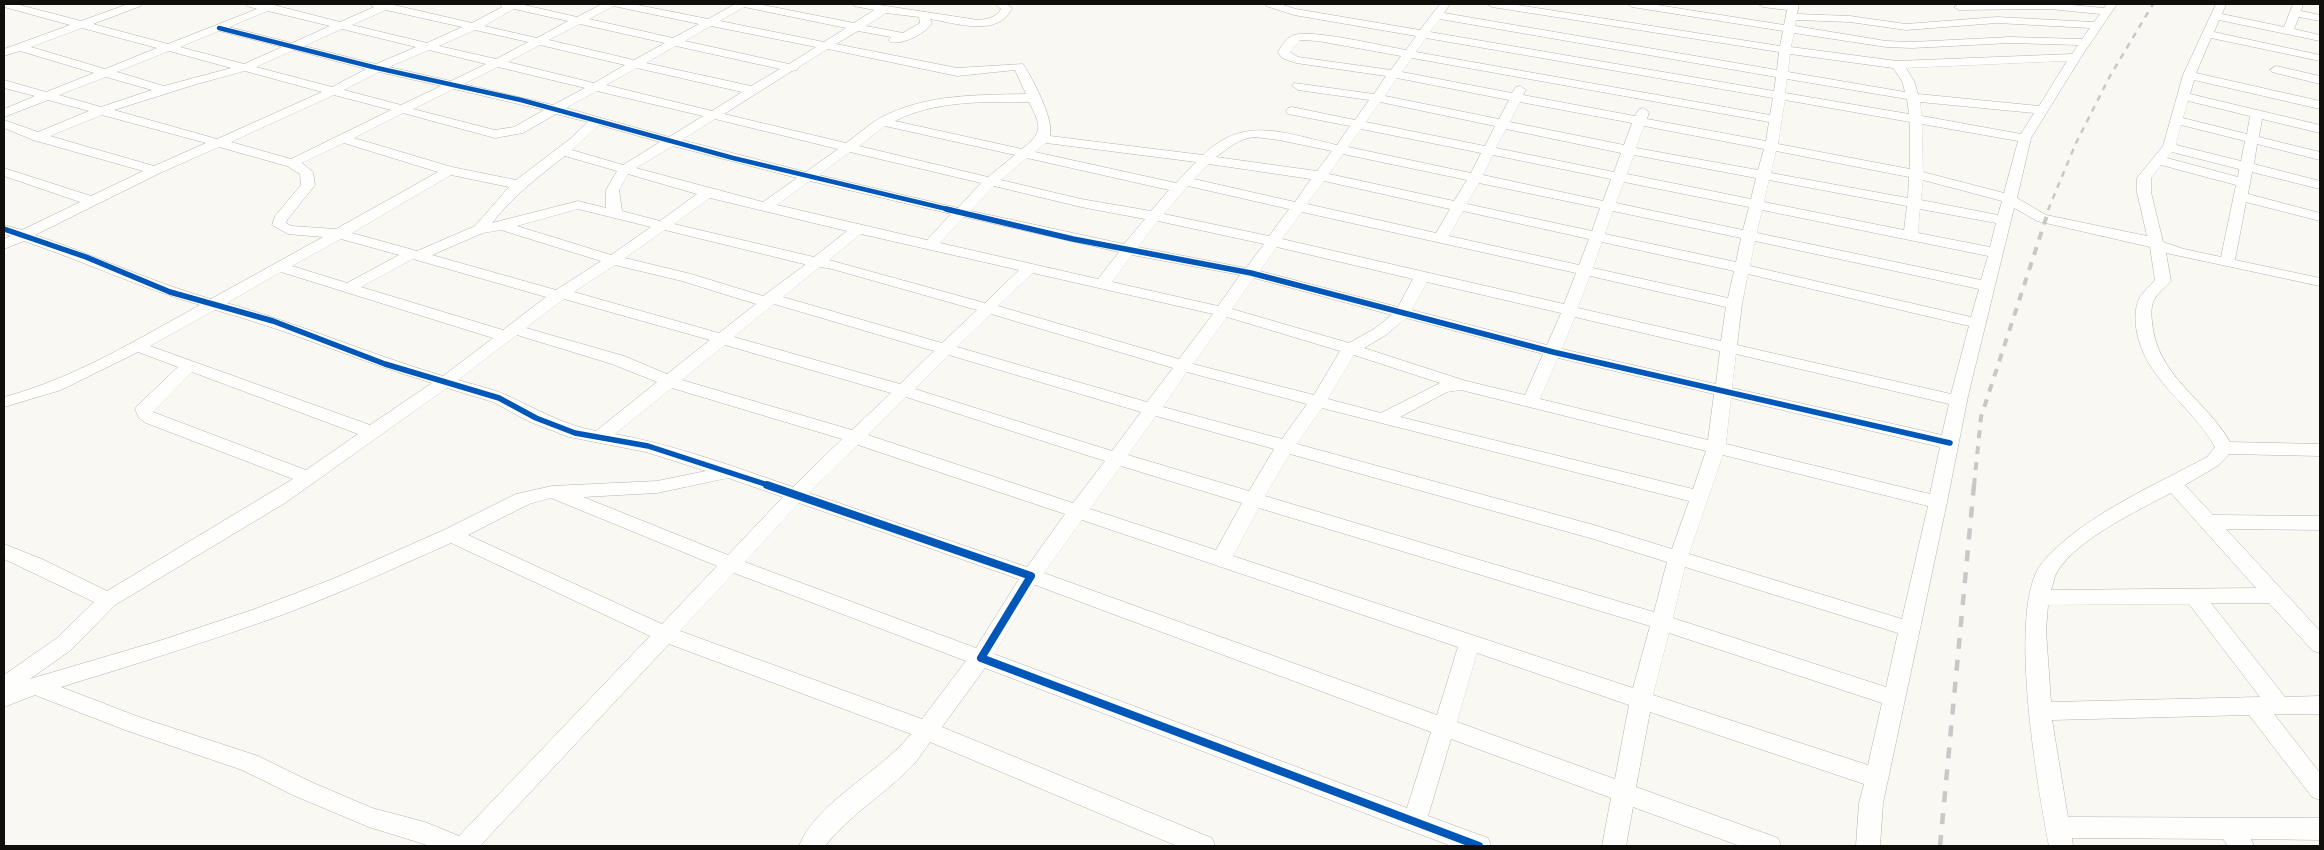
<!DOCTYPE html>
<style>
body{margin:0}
#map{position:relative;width:2324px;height:850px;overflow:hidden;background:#f9f8f3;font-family:"DejaVu Sans",sans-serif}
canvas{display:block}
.frame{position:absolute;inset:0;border:5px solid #100f0c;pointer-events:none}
</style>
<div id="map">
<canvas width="2324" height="850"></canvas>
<div class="frame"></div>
</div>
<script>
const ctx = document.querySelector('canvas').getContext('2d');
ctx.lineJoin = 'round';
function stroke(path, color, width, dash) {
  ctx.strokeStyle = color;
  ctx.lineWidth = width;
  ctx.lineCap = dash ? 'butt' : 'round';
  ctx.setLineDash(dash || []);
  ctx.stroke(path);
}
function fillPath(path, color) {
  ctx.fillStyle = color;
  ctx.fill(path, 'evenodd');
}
const minor = new Path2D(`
 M4 4H16L81 21 128 4H142L141 6 93 24 168 44 257 9 247 6 246 4H270L340 22 374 7 369 4H395L394 5 472 23 502 7 500 4H520L577 17 602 4H633L708 19 735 4H758L854 23 874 10 854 6 853 4H873L978 20C987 19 996 18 1001 9L995 4H1007L1012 8C999 38 955 23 930 19L932 23C925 34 903 45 890 42L888 40 891 37 858 31 836 44 957 68 1023 64C1033 79 1054 119 1050 136L1203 155C1245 114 1286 134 1337 145L1350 126 1288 114 1286 111 1288 108 1292 107 1355 120 1369 100 1298 90 1292 86 1294 83 1374 94 1386 76 1296 63 1282 58 1278 52C1282 45 1286 38 1294 35 1312 29 1383 46 1406 50L1416 36 1294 15 1266 6 1265 4H1280L1296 9 1420 30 1440 4H1450L1444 13 1777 70 1779 52 1492 7 1487 4H1511L1780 46 1783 31 1632 7 1627 4H1651L1784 25 1787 10 1763 7 1758 4H1799L1797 14 1850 16 1906 24 1997 17 2094 22 2100 14 2050 9 1959 10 1954 7 1959 4H2061L2104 8 2107 4H2117L2081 57 2031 138 2017 198 2046 215 2147 236 2137 192V178L2163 146 2183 75 2216 4H2226L2222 14 2284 27 2293 4H2303L2301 11 2320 15V21L2299 17 2294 29 2320 35V41L2219 20 2214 32 2320 55V61L2211 38 2196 73 2320 101V109L2194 80 2190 94 2320 125V133L2262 119 2259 137 2320 152V160L2257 144 2254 164 2320 181V189L2252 172 2248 194 2320 213V221L2246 202 2235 260 2320 278V286L2166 253 2171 281C2166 287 2159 292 2155 298 2151 304 2151 314 2152 321 2156 376 2205 398 2230 442L2320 444V456L2229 454 2219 465 2185 485 2213 515 2320 516V530L2226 529 2320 631V653L2313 651 2269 603H2211L2285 697 2320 696V714H2274L2320 773V800L2312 797 2249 715 2052 720 2068 817 2320 818V840L2251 839 2254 846H2228L2223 839 2072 838 2073 846H2049C2038 789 2006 607 2042 563 2079 518 2155 485 2207 457L2215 447C2191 404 2143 379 2136 327 2135 317 2135 306 2140 297 2144 291 2150 286 2155 280L2150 247 2037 221 2014 208 1968 396 1947 502 1883 803 1880 846H1856L1859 803 1864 784 1650 712 1636 787 1778 838 1781 846H1740L1633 807 1626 846H1602L1611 798 1451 739 1428 816 1488 838 1491 846H1451L985 668 942 727 1212 838 1215 846H1177L930 742C925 749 920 757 914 764 886 794 851 813 825 846H799C816 802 881 772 911 734L669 644 480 846H430L369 827 295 796 242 770 125 730 35 695 4 707V675L57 638 94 602 4 559V544L42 559 107 591 293 479 146 423 139 418 135 409 138 405 178 367 138 352 61 390 4 407V397C75 378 136 340 200 305 140 288 83 261 24 241L4 249V239L11 236 4 234V225L22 230 80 202 4 176V168L91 196 143 171 33 140 4 128V120L38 132 89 111 48 100 4 117V109L35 96 4 88V80L46 92 94 73 20 51 4 56V49L70 25 4 7ZM614 6 618 7 699 24 673 38 589 19ZM744 7 846 28 824 42 720 21ZM514 9 568 21 537 38 484 26ZM386 10 462 27 427 43 352 25ZM268 11 330 26 292 43 229 27ZM886 13 919 17 920 23 903 33 866 26ZM1440 19 1776 77 1774 91 1430 32ZM1796 20 1850 22 1906 30 1997 23 2090 28 2082 39 2010 37 1912 42 1886 41 1795 26ZM580 24 665 43 634 60 549 40ZM711 26 816 47 789 64 685 41ZM82 28 157 48 105 69 31 47ZM342 29 416 47 376 64 304 46ZM475 30 528 42 496 59 439 46ZM219 31 282 47 244 64 180 47ZM1794 33 1886 47 1912 48 2010 43 2078 45 2072 54 1897 61 1791 47ZM1426 38 1773 98 1770 115 1416 52ZM1300 40 1318 41 1401 56 1391 70 1298 57 1290 52ZM540 45 625 65 594 83 508 62ZM676 46 780 69 751 86 646 63ZM828 49 957 76 1015 70 1026 94C977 95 925 94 880 118 868 125 857 135 846 143L724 114 792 71 797 70 799 67ZM294 50 366 69 332 87 256 67ZM429 50 486 64 451 81 389 67ZM169 51 231 68 164 86 117 72ZM1790 54 1893 68 1902 81 1905 92 1788 72ZM1412 58 1769 122 1766 141 1647 119 1649 112 1643 108 1639 109 1635 116 1523 95 1526 90 1520 86 1516 87 1512 93 1402 72ZM2067 61 2039 106 1918 94 1914 81 1906 68ZM498 67 585 88 553 105 464 84ZM637 68 742 92 712 111 606 85ZM245 71 322 92 217 139 114 110 197 84ZM379 72 441 86 401 105 344 90ZM106 77 152 90 101 107 59 95ZM1397 78 1509 100 1499 119 1385 96ZM1787 79 1907 99 1909 114 1785 93ZM454 89 544 110 514 127 495 130 413 109ZM597 91 703 116 669 137 566 108ZM334 95 391 110 291 159 231 142ZM1785 100 1910 122V169L1778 144ZM2188 101 2250 116 2247 134 2183 118ZM1029 102C1041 126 1044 132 1022 149L895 121C936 100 984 102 1029 102ZM1380 102 1495 126 1485 146 1366 122ZM1520 102 1632 123 1624 145 1510 122ZM1920 102 2034 113 2021 134 1922 116ZM403 113 495 138 523 133 556 114 588 122 570 139 516 180 452 167 354 138ZM102 115 206 143 154 166 50 136ZM715 119 838 149 806 172 682 140ZM1922 124 2018 141 2004 193 1923 172ZM599 125 660 142 623 165 572 150ZM2181 125 2245 141 2241 161 2176 145ZM885 126 1015 155 988 177 859 146ZM1644 126 1764 149 1758 170 1636 148ZM1361 129 1481 153 1471 173 1348 147ZM1506 129 1621 153 1614 172 1496 148ZM1255 137 1279 140 1332 151 1317 171 1216 157C1229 148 1239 138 1255 137ZM344 143 438 172 336 229 291 226 286 223 287 220 315 185 313 172 302 163ZM1046 143 1196 162 1176 183 1035 152ZM673 146 797 178 763 202 636 168ZM219 147 287 166 300 174 301 185 275 216 272 225 288 234 323 237 211 299C151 282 95 255 35 235L160 173ZM1776 151 1909 177 1908 198 1771 173ZM850 152 981 183 958 208 819 175ZM2172 152 2239 169 2238 177 2167 158ZM1343 154 1467 180 1454 201 1329 174ZM1493 155 1611 179 1603 201 1483 175ZM1634 155 1756 178 1751 199 1627 174ZM565 156 617 171 606 190V208L578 201 492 223C513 196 538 177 565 156ZM1027 158 1169 190 1151 211 1081 199 1001 180ZM1209 164 1311 179 1295 202 1194 179ZM2161 165 2236 185 2221 257 2184 249 2163 242 2151 192V178ZM628 174 697 194 660 221 622 211 619 190ZM451 175 509 187 475 226 417 251 352 233ZM1769 180 1907 206 1904 230 1764 202ZM1923 180 2002 201 1998 215 1921 200ZM810 181 951 214 927 240 777 205ZM1324 181 1450 209 1436 233 1307 204ZM1624 182 1749 207 1743 230 1616 203ZM1479 183 1600 208 1592 231 1467 204ZM994 186 1081 207 1145 219 1124 244 971 211ZM1188 186 1289 209 1269 236 1164 214ZM710 198 847 231 814 257 674 224ZM578 209 651 227 611 255 517 226ZM1920 209 1996 223 1990 247 1918 233ZM1762 210 1988 256 1981 280 1757 233ZM1463 211 1589 239 1579 265 1449 236ZM1613 211 1741 238 1736 262 1605 234ZM1302 212 1576 273 1564 304 1282 239ZM964 217 1119 252 1098 279 940 243ZM1158 221 1264 244 1246 268 1138 247ZM501 230 601 261 556 290 432 255 483 233ZM665 230 804 264 805 265 763 296 691 274 625 258ZM861 234 1019 270 985 303 829 260ZM341 239 399 255 347 283 292 266ZM1755 241 1979 289 1971 317 1750 266ZM1602 242 1734 271 1728 298 1593 268ZM1277 247 1413 279 1398 307 1260 271ZM1132 255 1240 275 1218 306 1112 282ZM413 259 546 297 503 330 361 287ZM615 265 682 281 756 304 719 333 574 292ZM820 267 832 269 977 310 942 343 783 297ZM281 272 493 338 443 376C369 354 300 324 227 303ZM1033 273 1213 314 1179 359 998 306ZM1748 274 1969 326 1951 394 1737 345 1742 304ZM1590 276 1726 307 1721 341 1578 308ZM1254 278 1392 315 1374 329 1349 343 1232 309ZM1427 282 1561 313 1547 345 1412 310ZM564 299 710 340 667 374 624 356 526 328ZM774 304 934 351 900 384 734 337ZM215 310C289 330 358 361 432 383L370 425 150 346ZM991 314 1173 368 1147 402 957 347ZM1227 317 1340 351 1314 395 1193 364ZM1575 317 1720 351 1716 384 1562 349ZM1406 318 1543 354 1525 395 1466 381 1364 348 1386 335ZM517 335 612 364 657 382 596 431C563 425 537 409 506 395 491 388 474 385 458 380ZM725 345 891 393 852 430 682 380ZM1736 354 1949 404 1942 435 1732 388ZM949 355 1141 412 1112 451 915 389ZM1354 355 1440 383 1381 413 1328 399ZM1558 358 1714 394 1708 440 1540 399ZM192 372 358 434 306 470 153 412ZM1187 372 1307 404 1282 439 1163 407ZM447 388 493 402 530 422 569 437 646 452 706 471 657 481 552 486 516 494 444 530 335 578 255 609 162 640 30 679 71 650 115 605 285 503ZM672 388 842 439 793 487C734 467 676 445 615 434ZM1461 390 1706 451 1693 489 1400 417 1447 392ZM906 397 1105 461 1073 503 868 435ZM1731 398 1940 447 1930 494 1726 444ZM1322 408 1689 501 1672 549 1594 525 1297 444ZM1156 416 1274 449 1249 491 1128 455ZM858 445 1065 514 1027 567 809 493ZM1290 454 1590 538 1667 562 1654 612 1265 496ZM1723 455 1928 506 1902 619 1689 554ZM1121 466 1242 503 1216 550 1090 509ZM728 478 783 497 728 555 583 497 657 493ZM2171 493 2256 588 2051 590C2053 585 2054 577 2057 572 2077 539 2137 511 2171 493ZM551 498 717 566 662 624 468 535 529 504ZM799 503 1019 579 976 648 745 562ZM1259 508 1650 626 1633 688 1233 556ZM1082 520 1458 647 1437 715 1044 573ZM451 543 650 636 459 836 425 822 372 808 311 782 258 756 139 717 61 687C130 666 200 644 268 620 330 598 390 570 451 543ZM1685 567 1898 633 1886 687 1673 618ZM734 573 966 661 922 719 680 631ZM1035 585 1431 732 1407 808 994 654ZM2189 604 2260 697 2051 702 2046 631 2048 605ZM1669 633 1882 703 1868 765 1653 695ZM1477 653 1629 705 1615 779 1457 722Z
 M2276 66 2320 76V84L2272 72 2270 70Z`);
stroke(minor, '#b4b3af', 1);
fillPath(minor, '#fefefd');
stroke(new Path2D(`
 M2048 210 2076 143 2110 76 2153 4`), '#c9c8c7', 2.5, [6, 6]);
stroke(new Path2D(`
 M1974 486 1981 417 2049 209`), '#c9c8c7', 4, [8, 8]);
stroke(new Path2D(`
 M1940 846 1974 485`), '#c9c8c7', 4.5, [11, 11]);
stroke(new Path2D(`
 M219 28 377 68 521 100 733 158 951 210`), '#0057b8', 4.5);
stroke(new Path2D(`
 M946 209 1073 239 1251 273 1553 352 1950 443
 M4 229 86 257 170 292 273 321 385 364 499 398 536 418 575 433 648 446 771 486`), '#0057b8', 5.5);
stroke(new Path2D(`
 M767 485 1031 576 981 658 1479 846`), '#0057b8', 8);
</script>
